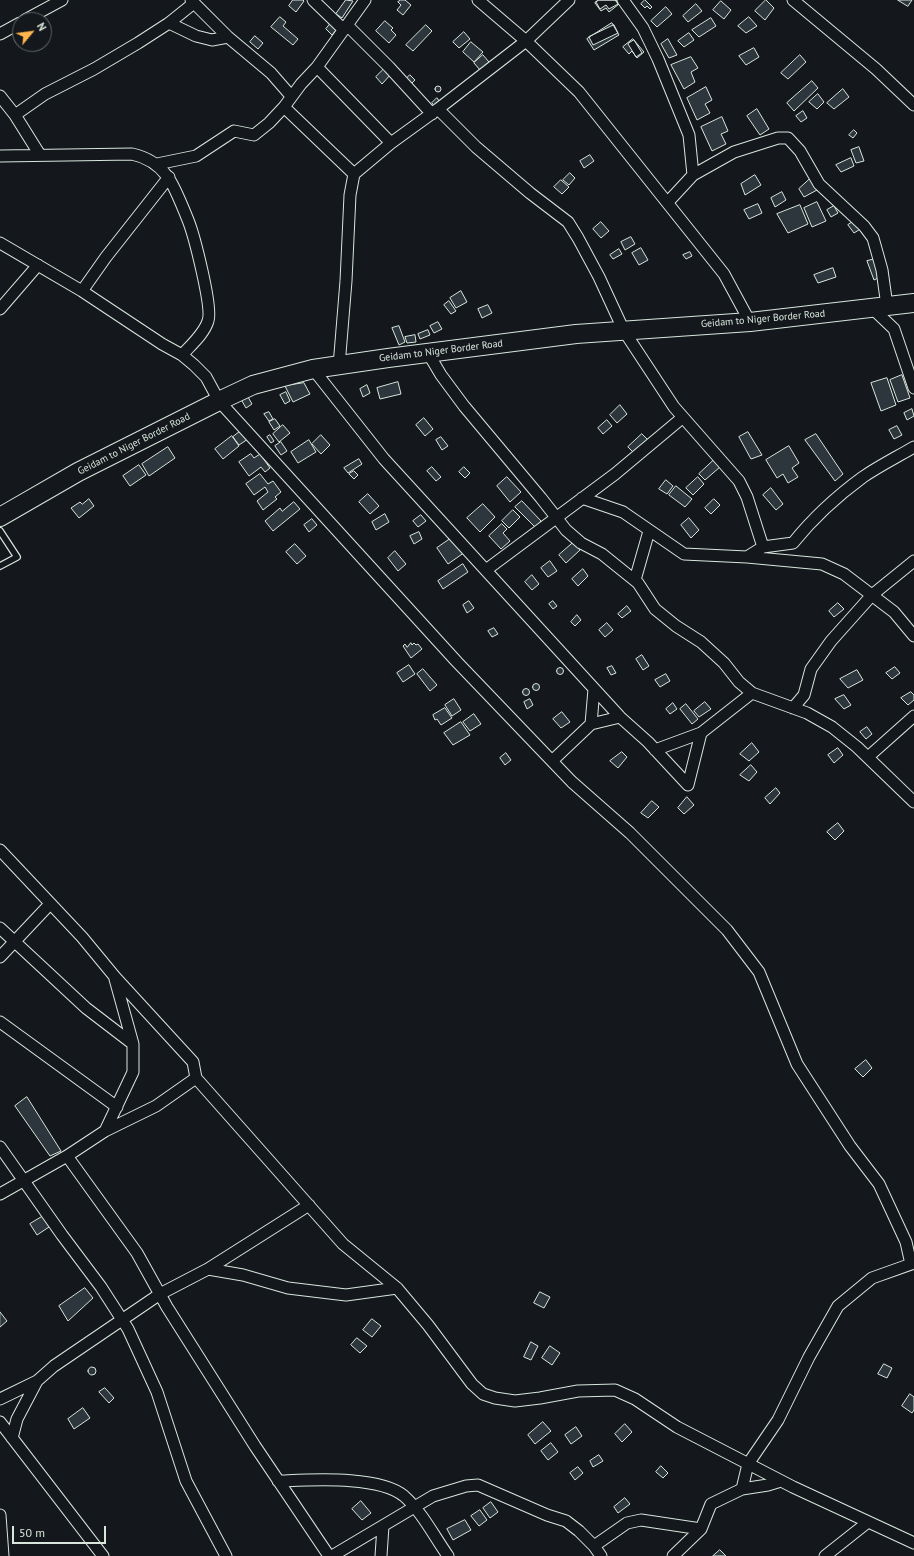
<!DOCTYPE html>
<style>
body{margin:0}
#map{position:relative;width:914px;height:1556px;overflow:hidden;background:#14181c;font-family:"PT Sans",sans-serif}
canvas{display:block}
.north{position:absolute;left:12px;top:12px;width:40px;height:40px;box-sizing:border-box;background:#14181c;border:1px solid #626a69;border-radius:50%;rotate:61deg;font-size:11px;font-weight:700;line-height:16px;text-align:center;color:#d8e6dc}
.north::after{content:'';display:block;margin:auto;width:14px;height:18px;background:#ffb74d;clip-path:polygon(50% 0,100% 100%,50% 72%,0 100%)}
.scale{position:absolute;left:12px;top:1526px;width:94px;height:18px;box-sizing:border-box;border:2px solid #d8e6dc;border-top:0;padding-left:5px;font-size:12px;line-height:14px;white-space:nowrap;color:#d8e6dc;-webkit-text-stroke:3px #14181c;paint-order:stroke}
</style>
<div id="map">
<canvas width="914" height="1556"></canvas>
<div class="north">N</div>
<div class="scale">50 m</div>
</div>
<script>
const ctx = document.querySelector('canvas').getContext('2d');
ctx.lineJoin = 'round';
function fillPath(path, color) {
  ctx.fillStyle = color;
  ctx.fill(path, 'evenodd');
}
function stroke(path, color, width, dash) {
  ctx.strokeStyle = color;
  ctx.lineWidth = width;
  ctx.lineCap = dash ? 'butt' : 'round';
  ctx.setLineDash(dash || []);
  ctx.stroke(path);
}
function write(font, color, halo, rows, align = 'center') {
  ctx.font = font + ' "PT Sans",sans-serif';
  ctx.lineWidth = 3;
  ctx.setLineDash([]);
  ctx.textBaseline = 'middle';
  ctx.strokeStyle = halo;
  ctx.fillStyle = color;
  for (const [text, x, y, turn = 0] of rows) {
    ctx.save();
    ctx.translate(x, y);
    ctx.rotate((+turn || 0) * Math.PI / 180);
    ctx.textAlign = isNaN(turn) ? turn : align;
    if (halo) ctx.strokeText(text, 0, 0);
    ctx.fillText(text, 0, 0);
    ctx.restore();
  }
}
const building = new Path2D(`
 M293 0H303L304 1 296 12 289 6Z
 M346 0 353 1 342 18 336 14Z
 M401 0H405L411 5 403 15 397 10 401 5 398 2Z
 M599 0H616L619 4 609 12 606 8 601 11 595 3Z
 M599 0H615L618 4 609 9 606 5 600 9 596 2Z
 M645 0 652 7 650 9 647 6 645 8 641 4Z
 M766 0 774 8 765 20 755 11Z
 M898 0H912L908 6Z
 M721 1 731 10 724 19 713 10Z
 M696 4 702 11 688 22 683 16Z
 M666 7 672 14 657 27 651 21Z
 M280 17 286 22 283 26 298 39 293 45 271 27Z
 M749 17 757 26 746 33 738 26Z
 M711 18 716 26 699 37 692 30Z
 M385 21 393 28 391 30 396 35 389 43 376 31Z
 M331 23 337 29 332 35 326 29Z
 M612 23 619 35 594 50 587 39Z
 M426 25 432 31 413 51 406 45Z
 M614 25 618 33 593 45 589 37Z
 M464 32 470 39 459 48 453 42Z
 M689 33 694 40 684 47 678 41Z
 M255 36 263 43 258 49 250 42Z
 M633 39 644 52 637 58 632 51 629 54 623 47Z
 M668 39 677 55 669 58 661 44Z
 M634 40 642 53 636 57 628 44Z
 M471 42 483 52 474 62 463 52Z
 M754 48 759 57 746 65 739 56Z
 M483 55 489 62 480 70 474 63Z
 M800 55 806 62 788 79 781 73Z
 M691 57 698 68 691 72 695 82 684 89 671 65Z
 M385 68 391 74 382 84 376 77Z
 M410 75 415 80 411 84 406 79Z
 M812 81 818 88 794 111 787 103Z
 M435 89a3 3 0 1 1 6 0a3 3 0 1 1-6 0Z
 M706 87 712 100 705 104 710 113 697 120 687 98Z
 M843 89 849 97 834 109 827 103Z
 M818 94 824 102 817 109 809 102Z
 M437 98 440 102 435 107 432 103Z
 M757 109 769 129 760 135 747 116Z
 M803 111 807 118 801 122 796 116Z
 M722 117 728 131 721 134 726 144 712 151 701 127Z
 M854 130 857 133 853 138 849 135Z
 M859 147 864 161 856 163 851 150Z
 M590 155 594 161 584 168 580 161Z
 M851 158 854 166 841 172 836 165Z
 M570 173 575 178 569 185 563 180Z
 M755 175 761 185 745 195 741 184Z
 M811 178 817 190 804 197 799 189Z
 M561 180 569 187 562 194 554 187Z
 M782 192 786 200 775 207 771 198Z
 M817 202 826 221 812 227 804 208Z
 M758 204 762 213 749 219 744 210Z
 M800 205 808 224 788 233 777 214Z
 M834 206 838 213 831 217 827 210Z
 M854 221 862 228 854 233 848 225Z
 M601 222 609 231 601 238 593 229Z
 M631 237 635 244 625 250 621 242Z
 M641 248 648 260 639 265 632 253Z
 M619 249 622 254 613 259 610 255Z
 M690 252 692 256 686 259 683 255Z
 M876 259 880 277 874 280 867 261Z
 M833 268 836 277 818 283 814 275Z
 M461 291 467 302 456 308 450 298Z
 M449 301 456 311 451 314 444 305Z
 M488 305 492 313 482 318 478 309Z
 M438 322 442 329 434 333 430 326Z
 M399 326 405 342 399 345 392 328Z
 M428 330 430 335 420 339 418 334Z
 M415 335 416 342 407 343 405 337Z
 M902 375 910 398 898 402 890 380Z
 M887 378 896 405 881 411 871 383Z
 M398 382 401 394 380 399 377 388Z
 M304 383 310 394 293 402 285 386Z
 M367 385 370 393 363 397 360 389Z
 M286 392 290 401 285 404 280 395Z
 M248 397 252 404 246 408 242 401Z
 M620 405 627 414 617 423 610 415Z
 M912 409 914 416 907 420 904 413Z
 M269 412 273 419 269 421 264 414Z
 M424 418 433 429 425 436 416 425Z
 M275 419 280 426 274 430 269 422Z
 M607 420 612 426 603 434 598 428Z
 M283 425 290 433 279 442 273 434Z
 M897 426 902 435 894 439 889 430Z
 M242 430 251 437 239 445 233 437Z
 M748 432 762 455 751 459 739 437Z
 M642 434 650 442 633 452 628 447Z
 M816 434 843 474 835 481 805 440Z
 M270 435 274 441 271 443 267 437Z
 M321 435 330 445 321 454 312 444Z
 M232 436 239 446 223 459 215 449Z
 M441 437 448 446 442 450 436 440Z
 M309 440 316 452 298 463 291 452Z
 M281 442 287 451 281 455 275 446Z
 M789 446 799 463 792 468 798 477 788 483 783 474 777 478 766 460Z
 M168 447 175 458 149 476 142 464Z
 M251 454 254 458 260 454 270 468 265 472 261 467 249 476 239 462Z
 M359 459 362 464 348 473 344 468Z
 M714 460 720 467 705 480 699 474Z
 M139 465 146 475 130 486 123 476Z
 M432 467 441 477 436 481 427 471Z
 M464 467 470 473 465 478 459 472Z
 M354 471 358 475 354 479 349 474Z
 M260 474 268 484 273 481 281 492 275 497 277 499 263 510 257 501 268 492 265 487 254 495 246 484Z
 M507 477 521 492 510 502 497 486Z
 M698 477 704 484 693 495 686 488Z
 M666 480 673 486 667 494 659 489Z
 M676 486 692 499 685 507 669 495Z
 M771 488 783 504 776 510 763 495Z
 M368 494 379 506 370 514 359 502Z
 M89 499 94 506 79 518 71 508 80 502 82 504Z
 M714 499 720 505 711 514 705 508Z
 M522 501 541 521 535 527 515 507Z
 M294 502 300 509 273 531 265 521 280 508 282 511Z
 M483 504 495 517 480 532 467 518Z
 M513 510 520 517 509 528 502 521Z
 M385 514 389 522 376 530 372 522Z
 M421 515 426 521 418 527 413 521Z
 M689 518 699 530 691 538 681 525Z
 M312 519 317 525 309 532 304 525Z
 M502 524 507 529 503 533 510 541 501 549 489 536Z
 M419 532 422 539 414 544 410 536Z
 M453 537 465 552 448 564 437 548Z
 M574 542 580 550 566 563 559 555Z
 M295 544 306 556 297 564 286 552Z
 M395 551 406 564 398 571 388 558Z
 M550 561 557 571 548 577 541 568Z
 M463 564 468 572 443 589 438 581Z
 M583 569 588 576 578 586 572 579Z
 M532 575 539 584 532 590 525 582Z
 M469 601 474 608 467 613 463 605Z
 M553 601 557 606 553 609 549 604Z
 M838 603 844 609 834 617 829 611Z
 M627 606 631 611 622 618 618 614Z
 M577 615 581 620 575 626 571 622Z
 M607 623 613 630 605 637 599 630Z
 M494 628 498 634 492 637 488 631Z
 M411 643 412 645 414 643 416 645 418 644 422 649 411 658 403 646 405 644 407 647Z
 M642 655 649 666 643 670 636 659Z
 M409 665 415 674 403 682 397 673Z
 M612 666 616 673 611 675 607 668Z
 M895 667 900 673 892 679 886 673Z
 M556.5 671a3.5 3.5 0 1 1 7 0a3.5 3.5 0 1 1-7 0Z
 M423 669 437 685 430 691 417 674Z
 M857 670 863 680 848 688 840 679Z
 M666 674 670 681 660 687 655 680Z
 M532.5 687a3.5 3.5 0 1 1 7 0a3.5 3.5 0 1 1-7 0Z
 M522.5 692a3.5 3.5 0 1 1 7 0a3.5 3.5 0 1 1-7 0Z
 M911 692 914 695V700L908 705 901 698Z
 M844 695 851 705 844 709 835 699Z
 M454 699 461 710 452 716 445 705Z
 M530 699 533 705 527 709 524 702Z
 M705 702 711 709 699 717 694 711Z
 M673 703 677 709 670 714 666 709Z
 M686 704 698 719 692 724 680 709Z
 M445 708 452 718 441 725 437 719 435 720 433 715Z
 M562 712 570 722 561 728 553 719Z
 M474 714 481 724 470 731 463 722Z
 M461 722 470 735 453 745 444 733Z
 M867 727 872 734 866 739 860 732Z
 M752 743 759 752 749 761 740 754Z
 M838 748 843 755 834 763 828 755Z
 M622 752 627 757 618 768 610 761Z
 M506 753 511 760 505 765 500 758Z
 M751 765 757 772 749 781 740 775Z
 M776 788 780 793 770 804 765 798Z
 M687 797 694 805 684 814 678 808Z
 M652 801 659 807 648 818 641 813Z
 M838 823 844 831 835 840 827 832Z
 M866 1060 872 1068 863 1077 855 1069Z
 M27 1097 61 1151 50 1156 15 1106Z
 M45 1215 52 1225 37 1235 30 1224Z
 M85 1288 93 1298 68 1321 59 1306Z
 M540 1292 550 1297 544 1308 534 1303Z
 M0 1312 7 1321 0 1327Z
 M372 1319 381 1326 372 1337 363 1330Z
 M357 1338 367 1346 360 1353 351 1345Z
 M531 1342 538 1346 531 1360 524 1357Z
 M550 1346 560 1353 552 1365 542 1358Z
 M884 1364 892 1368 887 1378 878 1374Z
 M88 1371a4 4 0 1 1 8 0a4 4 0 1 1-8 0Z
 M105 1388 114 1398 109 1403 99 1392Z
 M910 1394 914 1397V1410L912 1413 902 1406Z
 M83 1408 90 1418 74 1429 68 1419Z
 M543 1422 551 1431 535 1444 528 1435Z
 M625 1424 632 1432 622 1442 615 1434Z
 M576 1427 582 1436 571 1444 565 1435Z
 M551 1443 558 1452 548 1460 541 1451Z
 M599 1455 603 1461 593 1467 590 1461Z
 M661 1466 668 1473 663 1478 656 1472Z
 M578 1467 583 1473 575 1480 570 1473Z
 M625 1498 630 1504 618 1513 614 1507Z
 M361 1501 371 1513 362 1520 352 1509Z
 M491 1502 498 1512 490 1518 483 1508Z
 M480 1510 487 1520 479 1526 471 1516Z
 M465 1520 471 1530 453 1540 447 1529Z
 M720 1550 726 1556H713Z`);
fillPath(building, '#2c363c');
stroke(building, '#d8e6dc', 1);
const lane = new Path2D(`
 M0 531 17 557 0 566`);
const street = new Path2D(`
 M191 0 228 37 271 73 291 96
 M313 0 344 30
 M478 0 526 41 579 92 724 274 750 322
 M623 0 643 28 658 59 689 135 693 175
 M793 0 876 69 914 105
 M25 20 62 0
 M169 23 196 36 212 40 228 37
 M347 25 389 67 432 114
 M0 34 20 23
 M317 67 391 143
 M0 96 15 115 40 155
 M284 107 354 174
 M438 109 476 147 530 193 568 222 578 238 599 277 624 331 674 407 739 481 747 497 763 547
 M15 115 45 94 94 69 138 43 169 23 194 3
 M0 156 132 154C146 157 158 164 167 176 173 183 184 210 188 220 194 235 213 308 208 321 204 334 191 345 182 355
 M157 164 196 156 234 131 254 135 269 123 284 107 301 84 317 67 365 0
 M668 202 693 175 734 152 778 138H788L800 151 819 184 864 226 873 238 882 270 887 306
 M0 243 82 291 162 344 182 355 194 365 206 377 219 401 457 662 572 782 630 833 727 930 759 972 797 1064 850 1146 879 1184 906 1242 911 1264
 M82 291 106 257 169 177
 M872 308 894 329 914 388
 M0 309 38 265
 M428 353 441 375 464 406 541 498 566 530 581 543 602 554 638 583 655 609 676 626 701 642 724 663 739 682 752 693 807 713 832 727 857 747 914 802
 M339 366 346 281 350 195 354 174 391 143 438 109 526 41 569 0
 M313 369 384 459 620 717 648 742 688 785
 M582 498 623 512 684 554 747 557 763 547 793 543C813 518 837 496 863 477 879 466 897 457 914 447
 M747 557 822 564 844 574 894 612 914 636
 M486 570 615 474 682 418
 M635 580 649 531
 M793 708 804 695 811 669 831 641 872 595 914 561
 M591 724 594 689
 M655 750 701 733 752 693
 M868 757 914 716
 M552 761 591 724 620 717
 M688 785 701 733
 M0 850 82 937 115 977 193 1062 196 1078 343 1244 397 1288 428 1325 472 1384 483 1394 495 1398 515 1401 540 1398 578 1391 615 1390 635 1399 677 1427 793 1487 914 1543
 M0 928 86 1008 133 1044
 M0 957 50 904
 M0 1022 117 1107
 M105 1131 133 1072V1044L115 979
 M0 1147 62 1235 101 1287 128 1329 157 1392 186 1481 226 1556
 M67 1156 137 1253 167 1307 255 1446 329 1556
 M0 1194 67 1156 105 1131 156 1106 196 1078
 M208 1269 243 1275 288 1288 346 1295 397 1288
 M0 1399 37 1381 54 1366 160 1294 208 1269 309 1205
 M0 1422 103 1556
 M12 1438 17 1419 37 1381
 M278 1481C310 1480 379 1475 404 1496 422 1512 434 1536 448 1556
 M742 1489 748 1464 778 1420 809 1357 838 1306 872 1278 914 1263
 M0 1515 3 1556
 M594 1546 627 1523 641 1520 701 1529
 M332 1556 433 1496 466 1486 478 1485 547 1515 566 1521 579 1531 594 1546 601 1556
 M381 1556 383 1526
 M673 1556 701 1529 711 1504 742 1489 768 1485 781 1481
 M825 1556 868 1522`);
const primary = new Path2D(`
 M0 517 78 472 219 401 253 385 313 369 388 358 576 334 750 322 914 303`);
stroke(lane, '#d8e6dc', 8);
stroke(street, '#d8e6dc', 13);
stroke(primary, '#d8e6dc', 20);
stroke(lane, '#14181c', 5.5);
stroke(street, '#14181c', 11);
stroke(primary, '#14181c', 18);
write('10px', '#d8e6dc', '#14181c', [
 ["Geidam to Niger Border Road",763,319,-5],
 ["Geidam to Niger Border Road",441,351,-7],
 ["Geidam to Niger Border Road",134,444,-27]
]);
</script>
